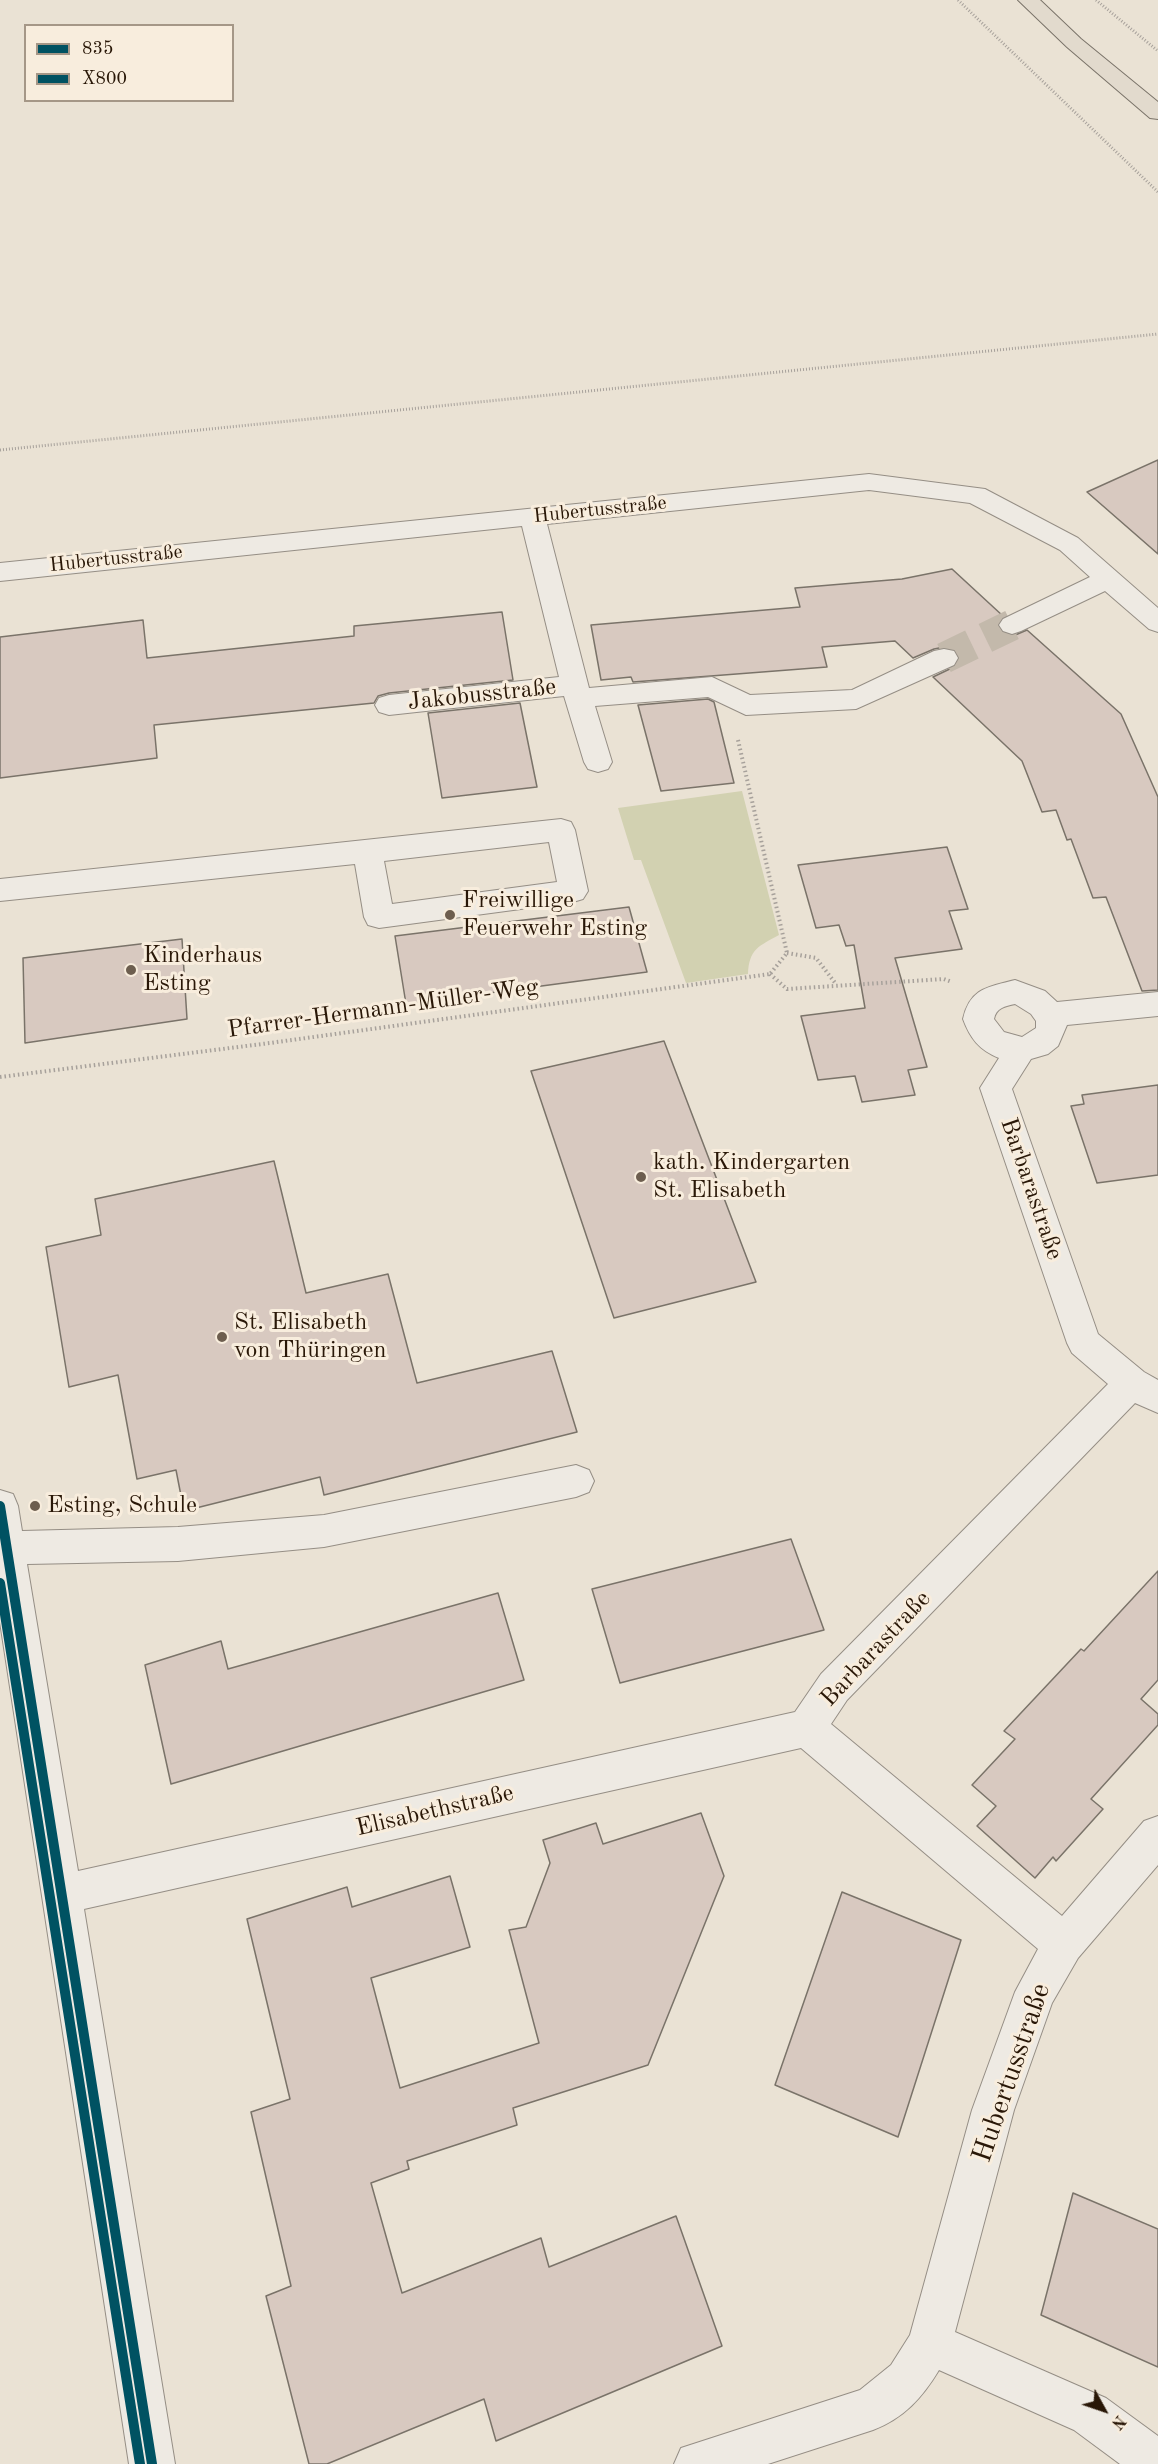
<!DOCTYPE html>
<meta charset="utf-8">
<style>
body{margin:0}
#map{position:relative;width:1158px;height:2464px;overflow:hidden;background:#eae2d4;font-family:"Old Standard TT",serif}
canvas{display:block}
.legend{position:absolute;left:24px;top:24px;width:210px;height:78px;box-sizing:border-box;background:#f8eddd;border:2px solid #a59787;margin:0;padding:8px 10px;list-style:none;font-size:18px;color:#291707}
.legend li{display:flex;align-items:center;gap:12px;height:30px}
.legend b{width:30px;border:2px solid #a59787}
.north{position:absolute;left:1074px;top:2380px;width:60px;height:60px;-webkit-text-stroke:4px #f8eddd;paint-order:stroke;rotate:130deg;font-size:16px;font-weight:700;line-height:24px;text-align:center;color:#291707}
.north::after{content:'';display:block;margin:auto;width:21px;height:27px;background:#291707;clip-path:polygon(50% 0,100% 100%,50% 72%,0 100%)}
</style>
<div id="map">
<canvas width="1158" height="2464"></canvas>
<ul class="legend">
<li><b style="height:8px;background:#005262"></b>835</li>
<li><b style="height:8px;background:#005262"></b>X800</li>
</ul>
<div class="north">N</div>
</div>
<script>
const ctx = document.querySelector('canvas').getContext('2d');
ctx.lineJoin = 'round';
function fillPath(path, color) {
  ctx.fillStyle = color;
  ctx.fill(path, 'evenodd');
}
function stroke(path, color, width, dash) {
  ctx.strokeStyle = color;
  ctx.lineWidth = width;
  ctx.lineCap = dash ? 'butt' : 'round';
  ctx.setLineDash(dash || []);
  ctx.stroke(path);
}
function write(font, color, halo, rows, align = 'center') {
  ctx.font = font + ' "Old Standard TT",serif';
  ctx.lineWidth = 6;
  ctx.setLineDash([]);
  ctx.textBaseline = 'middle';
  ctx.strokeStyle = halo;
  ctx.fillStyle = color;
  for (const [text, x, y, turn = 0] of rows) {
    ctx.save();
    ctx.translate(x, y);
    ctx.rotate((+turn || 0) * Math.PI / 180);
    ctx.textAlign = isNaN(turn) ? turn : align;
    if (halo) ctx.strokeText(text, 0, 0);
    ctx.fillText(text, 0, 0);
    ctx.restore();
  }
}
fillPath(new Path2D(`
 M742 791 779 935C759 946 749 949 748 974L686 983 641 860H634L618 808Z`), '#d2d1b1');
const building = new Path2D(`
 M1158 460V554L1087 492Z
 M952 569 1003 616 997 624 1001 632 1013 636 1027 630 1121 714 1158 797V990L1142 991 1106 897 1093 898 1071 839 1067 840 1056 810 1042 812 1022 761 933 677 956 666 960 657 954 649 944 647 934 649 913 658 895 641 822 647 827 667 633 682 631 677 601 680 591 625 800 607 795 588 902 579Z
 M502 612 513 680 389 693 378 696 374 703 154 725 157 758 0 778V637L143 620 147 658 354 636V626Z
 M708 699 714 702 734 783 661 791 638 705Z
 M520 703 537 787 442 798 428 713Z
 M947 847 968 909 949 911 962 949 895 958 927 1067 908 1070 915 1095 862 1102 855 1076 818 1080 801 1016 865 1008 854 945 846 946 839 925 816 928 798 865Z
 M629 907 647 972 406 1004 395 936Z
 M182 939 187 1019 25 1043 23 958Z
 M664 1041 756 1282 614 1318 531 1071Z
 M1158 1085V1175L1097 1183 1071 1106 1084 1104 1082 1095Z
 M274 1161 306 1293 388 1274 417 1383 552 1351 577 1432 324 1495 320 1477 184 1511 176 1470 137 1479 118 1375 69 1387 46 1247 101 1235 95 1199Z
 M791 1539 824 1630 620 1683 592 1589Z
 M1158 1571V1680L1141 1699 1158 1714V1725L1091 1799 1103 1809 1056 1861 1053 1857 1035 1878 977 1826 996 1806 972 1785 1015 1739 1004 1731 1081 1649 1084 1651Z
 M498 1593 524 1680 171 1784 145 1665 221 1641 228 1669Z
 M701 1813 724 1876 648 2065 513 2108 517 2125 407 2161 409 2169 371 2183 402 2293 541 2238 549 2267 676 2216 722 2346 496 2441 484 2399 327 2464H309L266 2296 291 2286 251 2112 290 2099 247 1919 347 1887 352 1907 450 1876 470 1947 371 1978 400 2088 539 2043 509 1930 526 1927 550 1863 543 1840 596 1823 603 1844Z
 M842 1892 961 1940 898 2137 775 2085Z
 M1073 2193 1158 2229V2367L1041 2315Z`);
fillPath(building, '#d8c9c0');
stroke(building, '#7a7369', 1.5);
stroke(new Path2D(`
 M944 658 1012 625`), '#c3b9ab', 31, [31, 15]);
const minor = new Path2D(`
 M869 474 985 489 1078 538 1158 608V632L1149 629 1105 591 1021 631 1012 634 1003 631 999 625 1003 619 1090 577 1060 550 970 503 869 490 547 524 589 688 712 677 750 695 852 690 934 651 944 649 954 651 958 658 954 665 856 709 746 715 708 697 595 706 612 762 608 769 598 772 588 769 584 762 564 696 389 715 379 712 375 705 379 698 389 695 559 677 522 526 0 581V563Z
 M561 819 571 822 575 830 588 891 583 899 573 902 379 928 368 925 364 917 355 864 0 901V879ZM549 842 557 882 392 904 384 861Z
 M1015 980 1045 991 1057 1002 1158 992V1016L1067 1025 1058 1046 1048 1054 1031 1059 1012 1089 1098 1334 1144 1372 1158 1380V1413L1135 1403 847 1700 831 1724 1062 1916 1144 1821 1158 1816V1865L1078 1958 1052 2003 1014 2110 955 2332 1106 2398 1158 2436V2464H1120L1074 2430 939 2370C922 2398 904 2418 873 2430L768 2464H674L681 2448 860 2390 891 2365 910 2335 972 2110 1015 1992 1038 1949 801 1748 84 1909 175 2464H129L0 1622V1490L13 1494 18 1506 22 1531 178 1527 324 1515 576 1465 589 1470 594 1481 589 1492 576 1497 324 1547 178 1561 27 1564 78 1871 795 1712 821 1674 1108 1384 1072 1353 1067 1343 980 1088 999 1058C979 1050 970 1038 963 1019 970 988 988 987 1015 980ZM1015 1004 1031 1014 1036 1021V1028L1022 1037 1004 1032 994 1019C996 1008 1005 1006 1015 1004Z`);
const highway = new Path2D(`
 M1018 0H1040L1081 39 1158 102V119L1150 118 1067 47Z`);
stroke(minor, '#958e85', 2);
stroke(highway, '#7a7369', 2);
stroke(new Path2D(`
 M958 0 1158 192
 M1096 0 1158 51
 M0 450 1158 334`), '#a7a19b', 3, [1, 2]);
stroke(new Path2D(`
 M738 740 787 953 770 974
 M787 953 816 958 836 984
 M770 974 787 989 944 979 952 982
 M0 1077 270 1043 770 974`), '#a7a19b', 4, [1.5, 3]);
fillPath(minor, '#eeeae3');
fillPath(highway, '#e2dacd');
stroke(new Path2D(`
 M0 1506 152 2464`), '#005262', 10);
stroke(new Path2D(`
 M0 1583 140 2464`), '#005262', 10);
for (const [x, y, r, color] of [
 [450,915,6,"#6d5e4f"],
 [131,970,6,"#6d5e4f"],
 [641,1177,6,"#6d5e4f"],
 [222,1337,6,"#6d5e4f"],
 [35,1506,6,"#6d5e4f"]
]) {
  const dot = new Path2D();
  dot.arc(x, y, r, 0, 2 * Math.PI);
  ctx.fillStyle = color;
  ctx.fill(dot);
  stroke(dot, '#f8eddd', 2);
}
write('20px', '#291707', '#f8eddd', [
 ["Hubertusstraße",600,510,-6],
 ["Hubertusstraße",116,559,-6]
]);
write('24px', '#291707', '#f8eddd', [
 ["Jakobusstraße",482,695,-6],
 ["Pfarrer-Hermann-Müller-Weg",383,1009,-8],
 ["Barbarastraße",1031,1189,71],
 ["Barbarastraße",876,1649,-47],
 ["Elisabethstraße",435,1811,-13]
]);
write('24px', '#291707', '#f8eddd', [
 ["Freiwillige",462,901],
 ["Feuerwehr Esting",462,929],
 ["Kinderhaus",143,956],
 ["Esting",143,984],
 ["kath. Kindergarten",653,1163],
 ["St. Elisabeth",653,1191],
 ["St. Elisabeth",234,1323],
 ["von Thüringen",234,1351],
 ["Esting, Schule",47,1506]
], 'left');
write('28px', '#291707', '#f8eddd', [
 ["Hubertusstraße",1012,2073,-71]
]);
</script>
